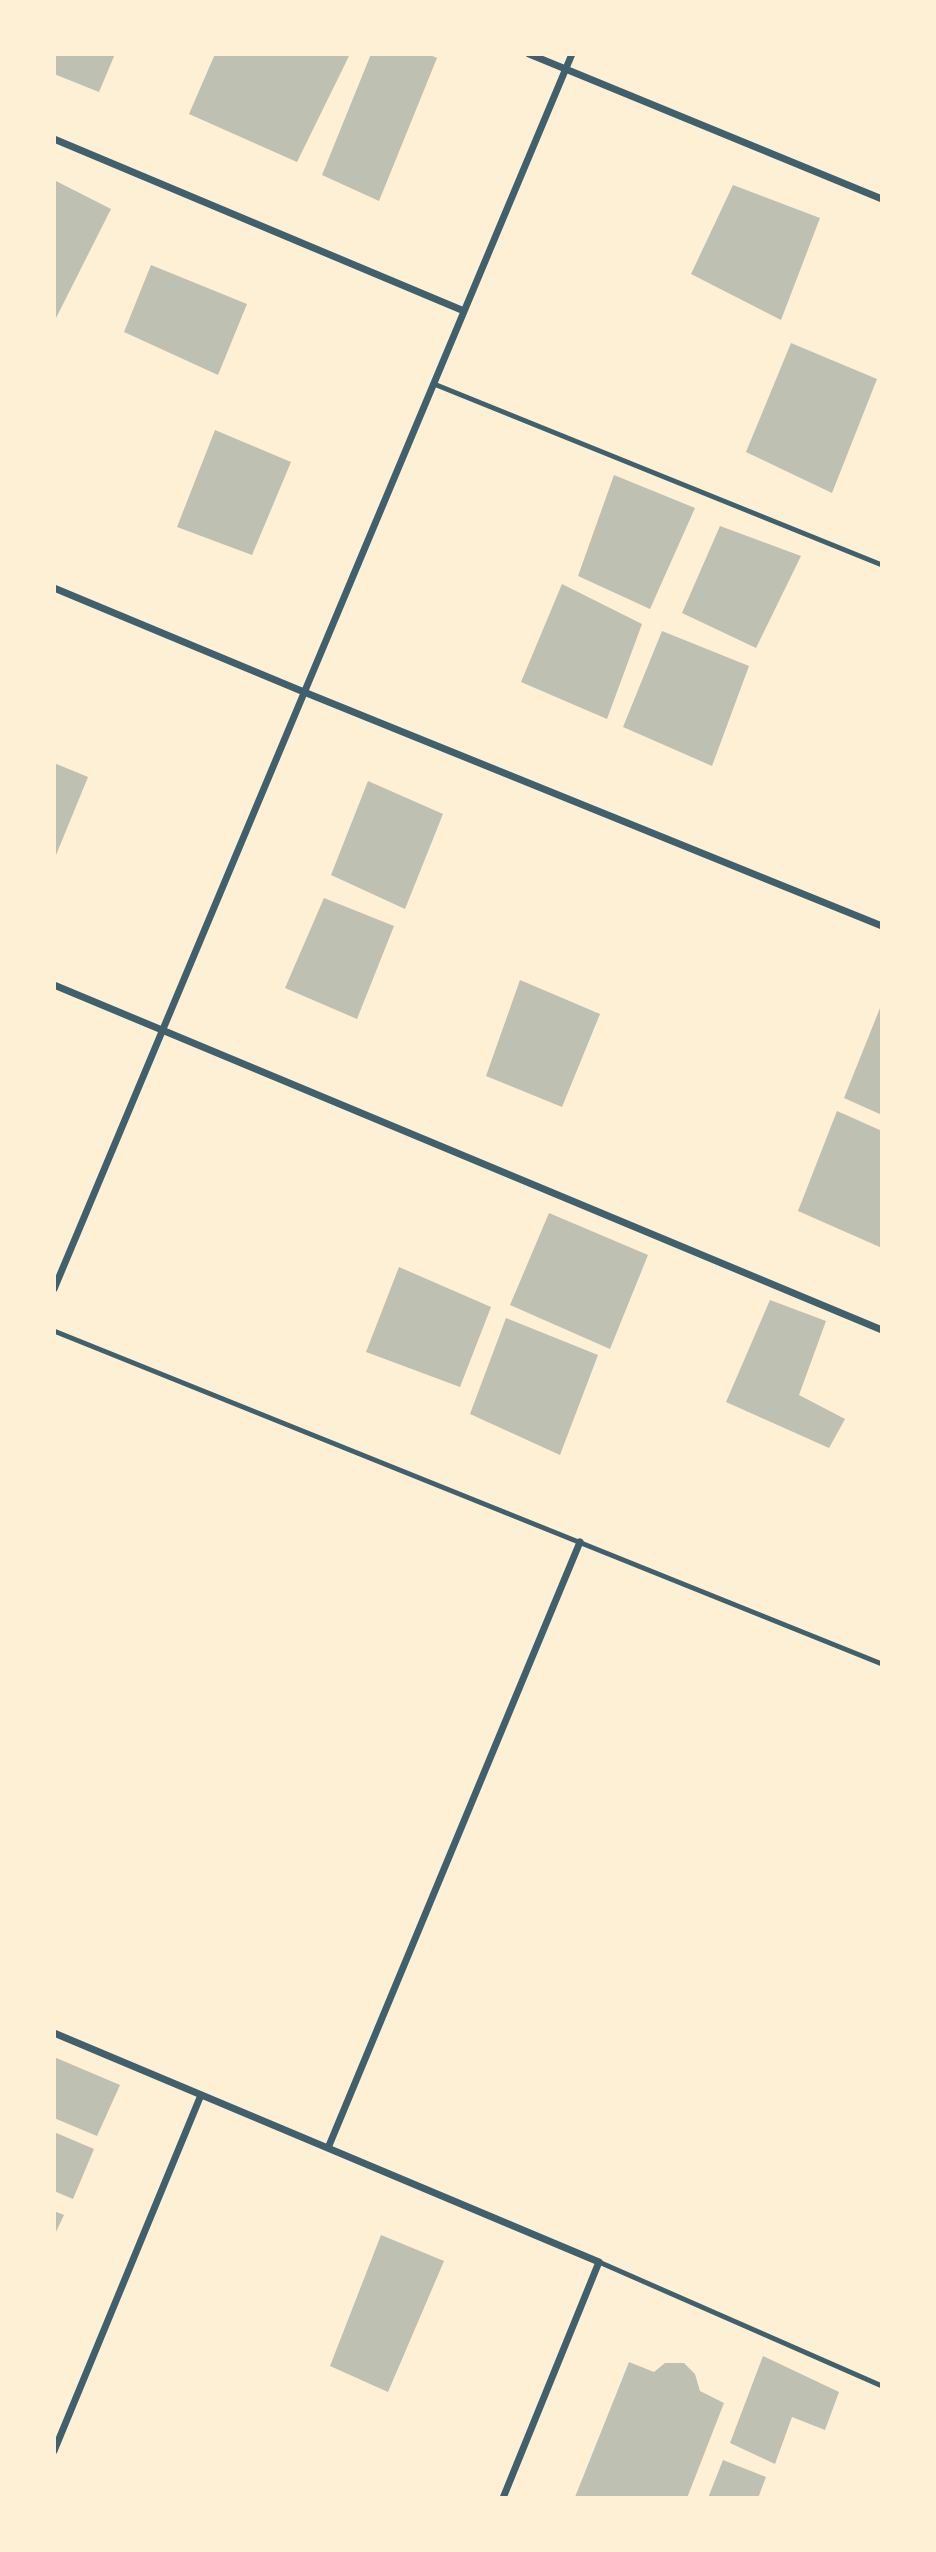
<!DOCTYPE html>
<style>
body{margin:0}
#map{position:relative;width:936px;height:2552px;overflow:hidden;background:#fdf0d5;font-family:"Open Sans",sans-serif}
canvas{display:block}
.frame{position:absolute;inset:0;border:56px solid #fdf0d5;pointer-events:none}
</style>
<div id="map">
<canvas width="936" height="2552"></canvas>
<div class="frame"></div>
</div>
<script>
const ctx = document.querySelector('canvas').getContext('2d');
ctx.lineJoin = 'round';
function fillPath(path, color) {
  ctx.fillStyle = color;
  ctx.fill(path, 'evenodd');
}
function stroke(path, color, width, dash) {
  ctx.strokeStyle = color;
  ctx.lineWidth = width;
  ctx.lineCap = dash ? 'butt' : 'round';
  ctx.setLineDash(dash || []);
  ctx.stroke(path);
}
fillPath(new Path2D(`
 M55 54H115L99 92 54 74Z
 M215 54H350L297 162 189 114Z
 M371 54H428L437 58 379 201 322 175Z
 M54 180 111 209 54 322Z
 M733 185 820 218 781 320 691 274Z
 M151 265 247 304 218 375 124 332Z
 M791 343 877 379 832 493 746 452Z
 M215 430 291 462 252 555 177 527Z
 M614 475 695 508 650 609 578 576Z
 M720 526 801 556 756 648 682 613Z
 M562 584 642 624 607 719 521 682Z
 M662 631 749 666 712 766 623 727Z
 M54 763 88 777 54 860Z
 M368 781 443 814 405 909 331 875Z
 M324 898 394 926 357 1019 285 988Z
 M520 980 600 1014 562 1107 486 1076Z
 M882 1003V1115L844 1098Z
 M837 1111 882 1131V1248L798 1211Z
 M549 1213 648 1255 610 1349 510 1305Z
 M399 1267 491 1307 460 1387 366 1352Z
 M770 1300 826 1321 799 1395 845 1419 829 1448 726 1402Z
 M506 1318 598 1355 560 1455 470 1414Z
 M54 2057 120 2085 97 2136 54 2118Z
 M54 2132 94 2149 73 2199 54 2191Z
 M54 2211 64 2215 54 2236Z
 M381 2235 444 2261 388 2392 330 2366Z
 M763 2356 839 2392 825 2430 792 2417 775 2464 730 2443Z
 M629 2362 654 2372 665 2363H684L695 2374 700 2391 724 2403 687 2498 575 2497Z
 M723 2460 766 2477 758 2498H708Z`), '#bec0b2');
stroke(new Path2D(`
 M434 384 882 565
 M54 1331 882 1664
 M599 2262 882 2386`), '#3f606c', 5);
stroke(new Path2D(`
 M529 54 882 199
 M54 139 464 311
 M54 588 304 692 882 926
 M54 985 882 1330
 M54 1289 572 54
 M54 2033 599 2262 503 2498
 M328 2148 580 1542
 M54 2451 201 2095`), '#3f606c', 7);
</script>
